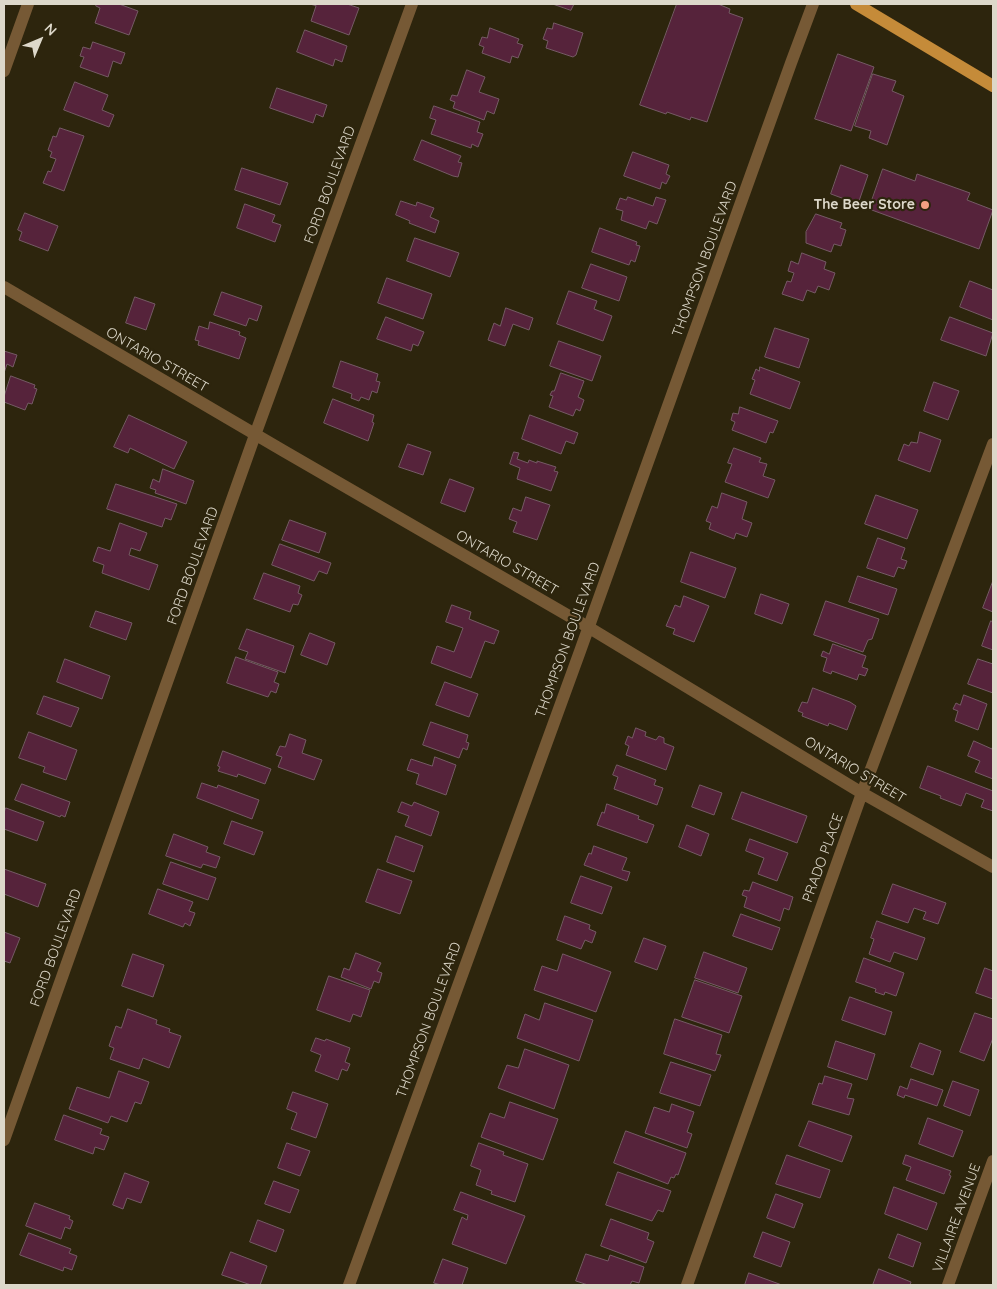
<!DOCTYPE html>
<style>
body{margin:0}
#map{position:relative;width:997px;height:1289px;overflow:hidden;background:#2d250d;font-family:Quicksand,sans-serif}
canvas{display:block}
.frame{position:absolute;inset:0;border:5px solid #ddd8ca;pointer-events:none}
.north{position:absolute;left:15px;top:15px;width:50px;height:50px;-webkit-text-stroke:4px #2d250d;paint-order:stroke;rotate:45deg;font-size:14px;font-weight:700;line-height:20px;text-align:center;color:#ddd8ca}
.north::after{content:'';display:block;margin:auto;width:18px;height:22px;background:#ddd8ca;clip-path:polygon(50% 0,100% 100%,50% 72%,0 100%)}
</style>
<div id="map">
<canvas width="997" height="1289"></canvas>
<div class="frame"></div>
<div class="north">N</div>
</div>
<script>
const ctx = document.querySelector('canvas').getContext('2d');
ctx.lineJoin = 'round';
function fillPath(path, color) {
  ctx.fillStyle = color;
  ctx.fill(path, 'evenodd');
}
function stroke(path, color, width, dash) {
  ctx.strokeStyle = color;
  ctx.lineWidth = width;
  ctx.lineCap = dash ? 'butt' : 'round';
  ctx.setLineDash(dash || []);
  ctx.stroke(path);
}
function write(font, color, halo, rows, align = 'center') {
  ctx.font = font + ' Quicksand,sans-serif';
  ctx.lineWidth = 4.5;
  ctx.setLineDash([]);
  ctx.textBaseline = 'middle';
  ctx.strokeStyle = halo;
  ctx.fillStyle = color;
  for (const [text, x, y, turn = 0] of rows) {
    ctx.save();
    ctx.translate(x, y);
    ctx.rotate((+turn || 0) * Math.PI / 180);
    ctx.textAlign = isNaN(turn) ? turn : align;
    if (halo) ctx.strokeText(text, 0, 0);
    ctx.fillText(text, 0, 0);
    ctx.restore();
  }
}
const building = new Path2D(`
 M97 4H119L138 11 129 35 95 23 100 8 96 6Z
 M310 4H347L359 8 349 35 311 21 316 6Z
 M553 4H574L571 10Z
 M677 4H718L730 9 729 13 743 18 707 122 691 117 690 120 667 112 666 114 640 105Z
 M554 23 583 33 576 55 573 57 546 48 548 41 543 39 547 28 552 29Z
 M490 28 519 39 517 43 523 45 518 58 512 56 510 63 482 53 484 47 479 45 482 37 487 38Z
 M305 30 347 46 342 62 335 59 333 66 297 52Z
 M93 42 125 53 121 64 113 61 108 77 80 67 84 57 80 56 83 47 90 49Z
 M838 54 874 67 851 131 815 119Z
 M467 70 485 77 479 92 499 99 494 114 487 111 484 120 453 108 455 102 450 100 452 95 457 96Z
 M873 74 896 81 892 91 904 96 887 145 869 138 871 131 855 126Z
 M75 82 108 95 102 110 114 115 109 127 64 110Z
 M277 88 327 105 323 117 316 114 313 123 270 108Z
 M434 106 480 122 477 132 483 134 478 147 472 144 471 148 431 134 436 120 430 118Z
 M60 128 84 136 64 191 43 183 48 171 51 172 56 159 50 157 52 152 48 150 53 136 56 137Z
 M422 140 461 156 458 162 462 163 458 177 453 176 414 160Z
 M633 152 669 165 666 174 670 176 666 184 662 182 660 189 624 176Z
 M841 165 868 175 858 204 831 194Z
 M242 168 288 183 280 205 235 190Z
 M883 169 915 181 917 174 970 193 967 200 993 210 979 249 869 209Z
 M628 197 653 206 656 197 666 200 657 224 649 221 646 229 621 220 623 211 616 209 620 198 626 200Z
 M401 201 416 206 417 202 434 208 430 217 439 221 435 233 409 223 410 221 396 215Z
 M245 204 275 215 272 222 281 225 275 242 237 228Z
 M25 213 58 226 48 251 19 240 22 232 18 230Z
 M816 214 842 223 840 228 846 230 841 246 834 244 831 252 806 243V232Z
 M600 228 637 242 636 245 640 246 635 262 631 260 629 265 592 252Z
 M415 238 459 253 450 277 407 261Z
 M802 253 826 262 824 269 835 273 829 290 818 286 815 293 807 290 803 301 782 294 787 281 791 282 794 273 788 271 791 261 798 264Z
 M591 264 627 277 619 301 582 288Z
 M387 278 432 294 423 319 378 303Z
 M970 281 993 290V320L960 307Z
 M569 291 597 301 594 309 612 316 603 341 557 324Z
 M222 292 262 306 257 321 249 318 246 326 214 315Z
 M135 297 155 304 146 330 126 323Z
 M506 308 533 318 529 330 513 324 505 346 488 340 494 323 500 326Z
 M386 317 424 332 418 346 413 344 411 351 377 339Z
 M950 317 993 333 986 356 941 340Z
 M210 322 240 332 239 335 246 338 239 359 198 345 199 341 195 340 199 326 208 329Z
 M775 328 809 339 799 368 765 357Z
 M559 341 601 356 592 381 550 366Z
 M4 351 17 355 13 367 7 364 4 373Z
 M341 361 378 374 376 381 380 382 377 393 372 391 369 400 361 397 359 401 351 398 352 394 333 387Z
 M760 367 800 382 790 409 750 394 755 380 752 379 756 369 759 371Z
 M561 373 584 381 578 397 584 400 580 411 576 409 573 416 549 407 553 396 550 395 552 391H554Z
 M11 376 35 385 34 388 37 389 32 404 28 403 25 410 4 402V397Z
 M934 382 959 391 948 420 924 411Z
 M333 399 374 415 372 422 374 423 368 441 324 423Z
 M740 407 778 421 773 433 770 432 766 443 732 430 735 422 731 420 733 413 738 414Z
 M129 415 187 442 174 469 130 448 128 453 114 447Z
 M530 415 578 433 574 444 566 441 561 454 522 439Z
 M920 432 941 440 930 472 898 460 904 444 909 446 911 442 917 443Z
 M408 444 431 452 423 475 399 467Z
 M734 448 761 458 759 462 767 464 763 476 775 480 768 498 725 482 732 464 728 463Z
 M514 452 519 453 517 459 528 463 529 460 537 463V461L556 467 554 471 558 472 551 491 517 479 520 468 510 464Z
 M163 469 194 481 186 504 155 493 156 490 150 488 153 479 159 482Z
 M450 479 474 488 465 512 441 503Z
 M116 484 177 504 171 520 165 518 162 527 107 509Z
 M722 493 747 502 742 519 752 523 747 537 736 533 734 539 709 529 711 523 706 521 712 506 717 508Z
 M876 495 918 510 907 539 865 524Z
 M526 497 550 505 537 540 513 532 517 522 509 519 513 508 521 511Z
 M290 520 326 533 319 553 282 540Z
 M120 523 147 533 140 551 131 548 129 555 158 565 149 590 102 573 104 565 93 561 98 547 110 551Z
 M878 538 905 548 901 559 907 561 904 569 898 567 894 577 867 568Z
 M280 544 331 563 327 574 319 571 314 581 272 565Z
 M691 552 736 568 725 598 681 582Z
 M264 573 300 586 298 593 302 595 298 605 293 604 290 612 254 599Z
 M858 576 897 589 888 615 849 602Z
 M993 581V612L983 608Z
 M761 594 789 604 782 624 755 614Z
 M684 596 709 606 694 642 673 634 675 629 666 626 675 605 680 607Z
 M826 601 879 619 872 639 868 640 863 652 814 635Z
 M452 605 471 612 469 619 499 631 494 644 485 641 471 678 431 663 437 646 454 652 463 628 446 622Z
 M96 611 132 623 126 640 90 627Z
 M991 621 993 622V650L982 646Z
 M247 629 294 646 285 673 245 659 248 652 239 649Z
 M310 633 335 643 327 665 301 655Z
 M833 644 866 656 862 667 868 669 865 676 859 674 857 680 832 671 831 674 823 671 827 658 821 656 823 651 829 654Z
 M236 657 278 672 274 682 279 684 276 693 271 691 268 697 227 683Z
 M65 659 110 676 102 699 57 682Z
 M978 659 993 664V693L968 684Z
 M445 682 478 694 469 717 436 705Z
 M813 688 850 702 856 706 847 730 829 723 828 726 802 716 803 713 798 711 802 702 807 703Z
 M964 695 987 704 978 730 955 721 958 711 953 709 956 703 960 705Z
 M44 696 79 708 71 727 37 714Z
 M431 722 468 735 466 742 469 743 467 750 463 748 459 758 423 745Z
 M636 728 646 732 645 736 656 740 659 736 664 738V743L674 747 666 770 626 755 629 746 625 744 628 736 632 738Z
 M29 732 77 750 66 780 43 772 45 767 19 758Z
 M290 734 306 740 302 753 322 760 314 780 278 767 282 757 276 755 280 746 285 747Z
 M974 741 992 749 993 745V779L975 772 980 761 968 756Z
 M223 751 271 769 265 784 238 774 237 777 218 771 220 767 218 766Z
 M435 757 456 765 446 795 416 784 419 774 407 770 411 759 432 766Z
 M617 765 656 780 654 785 663 788 657 805 614 789 618 777 613 775Z
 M928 766 993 791V811L981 807 984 800 966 793 961 806 940 798 941 796 920 788Z
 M202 783 217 788 218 785 259 800 252 819 197 798Z
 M22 784 70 802 65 817 61 815 60 817 15 800Z
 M700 785 722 793 714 815 692 807Z
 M742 792 807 816 797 843 732 819Z
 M402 802 412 806 414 802 439 812 431 836 405 826 409 816 398 812Z
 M607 804 639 816 638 819 654 825 647 843 597 825 602 812 604 813Z
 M6 808 44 822 37 841 4 829V813Z
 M232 821 263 832 254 855 224 844Z
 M687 825 709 834 701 856 679 847Z
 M174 834 208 847 206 852 220 857 216 868 203 864 201 868 166 856Z
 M396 836 423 846 414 872 387 862Z
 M750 839 788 853 777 881 758 874 764 858 746 851Z
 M594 846 627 858 622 870 630 872 627 881 584 865 589 853 591 854Z
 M171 862 216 878 208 900 163 884Z
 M4 869 46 884 38 907 4 894Z
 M378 869 412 881 400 914 366 902Z
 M581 876 612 887 602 914 571 903Z
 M753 882 793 897 789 910 784 908 780 921 744 907 747 897 742 895 744 890 749 891Z
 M893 884 946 903 938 924 923 919 926 912 914 908 908 923 882 914Z
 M158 889 193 902 189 911 195 913 190 926 185 923 183 927 149 914Z
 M741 914 780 928 772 950 733 936Z
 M565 916 590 925 589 929 596 932 592 943 585 940 581 949 557 940Z
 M877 921 925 938 917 960 894 952 890 962 869 954 874 939 871 938Z
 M4 932 20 938 10 963 4 961Z
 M644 938 666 946 657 970 635 962Z
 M704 952 747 968 738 993 695 978Z
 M356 953 381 963 377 971 382 973 379 983 374 981 371 989 341 977 344 968 349 970Z
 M133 954 164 965 153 997 122 986Z
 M563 954 611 972 596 1012 534 990 542 966 557 971Z
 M864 958 904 973 896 996 885 992 884 995 875 992 876 989 856 982Z
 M985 968 993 971V999L976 993Z
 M329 976 370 990 361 1017 353 1014 350 1022 317 1010Z
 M695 980 742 996 729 1033 682 1017Z
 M850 997 892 1012 885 1035 842 1020Z
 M545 1003 593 1020 579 1061 517 1038 525 1014 539 1020Z
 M128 1009 157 1020 156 1024 170 1029 169 1032 181 1036 169 1068 143 1058 139 1069 110 1059 114 1048 109 1046 116 1026 121 1028Z
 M975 1013 993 1019V1038L984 1061 960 1052Z
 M675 1019 722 1035 716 1054 721 1055 715 1071 664 1054Z
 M316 1038 325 1041 326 1039 350 1048 345 1062 350 1064 347 1071 342 1069 338 1080 315 1071 321 1055 311 1051Z
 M836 1041 875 1054 867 1080 828 1067Z
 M920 1043 941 1051 933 1075 911 1067Z
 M525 1049 569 1065 554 1109 498 1088 507 1065 518 1068Z
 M671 1062 711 1075 700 1106 660 1093Z
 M119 1071 149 1082 141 1104 135 1102 127 1122 111 1116 108 1123 69 1109 77 1087 109 1098Z
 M825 1076 852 1084 847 1098 854 1099 849 1115 812 1104 819 1083 822 1084Z
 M911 1079 943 1090 937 1106 905 1095 904 1098 897 1095 900 1086 907 1089Z
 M953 1081 979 1090 970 1116 944 1106Z
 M293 1092 328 1104 316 1138 291 1129 297 1113 287 1109Z
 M510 1102 558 1119 543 1160 481 1137 490 1113 504 1118Z
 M672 1104 694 1112 687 1132 692 1134 687 1148 645 1133 654 1107 669 1112Z
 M64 1115 102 1129 100 1134 109 1137 104 1150 95 1147 93 1154 55 1140Z
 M928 1118 963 1131 953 1157 919 1144Z
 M809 1121 852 1136 842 1162 799 1146Z
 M626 1131 686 1153 678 1175 676 1174 674 1178 671 1177 668 1184 614 1163Z
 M287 1143 310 1151 300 1176 278 1168Z
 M479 1143 504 1152 503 1155 528 1164 515 1202 491 1194 492 1191 476 1185 481 1170 471 1166Z
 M787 1155 830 1170 820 1198 776 1184Z
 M906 1155 951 1171 949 1175 951 1176 944 1194 906 1180 911 1167 903 1164Z
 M618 1172 671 1191 663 1212 658 1210 652 1221 606 1205Z
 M125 1173 149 1182 141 1203 127 1198 123 1209 113 1205Z
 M274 1181 299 1190 290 1213 265 1204Z
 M894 1187 937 1203 927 1230 885 1214Z
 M461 1192 525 1216 506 1264 452 1244 462 1217 467 1220 468 1215 454 1210Z
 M776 1194 803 1204 794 1228 767 1218Z
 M35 1203 70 1216 69 1219 73 1221 70 1229 65 1227 61 1239 26 1226Z
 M611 1219 649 1233 647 1239 654 1242 646 1263 601 1246Z
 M258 1220 284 1230 276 1252 250 1242Z
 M763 1232 790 1242 781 1267 754 1257Z
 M29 1233 71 1249 69 1253 77 1256 72 1270 64 1267 63 1271 20 1255Z
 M898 1234 921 1243 913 1267 889 1258Z
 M231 1252 267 1266 260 1285H251L222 1275Z
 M586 1254 608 1261 610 1255 644 1267 639 1283 632 1281 630 1285H588L576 1281Z
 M443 1259 468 1268 462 1285H441L434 1283Z
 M879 1269 911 1282 910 1285H873Z
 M749 1273 782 1285H745Z`);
fillPath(building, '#56233b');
stroke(building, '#755a65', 1);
stroke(new Path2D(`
 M4 71 28 4
 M4 287 282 450 588 627 862 793 993 867
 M4 1140 255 435 412 4
 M349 1285 579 654 791 63 813 4
 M687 1285 862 793 993 444
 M948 1285 993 1161`), '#765935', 12);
stroke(new Path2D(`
 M856 4 993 86`), '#c58b39', 12);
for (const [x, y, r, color] of [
 [925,205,5,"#f2a081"]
]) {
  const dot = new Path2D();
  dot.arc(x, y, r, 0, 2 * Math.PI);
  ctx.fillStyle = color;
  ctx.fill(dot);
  stroke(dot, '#2d250d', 2);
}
write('14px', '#ddd8ca', '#2d250d', [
 ["FORD BOULEVARD",330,185,-70],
 ["THOMPSON BOULEVARD",705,259,-70],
 ["ONTARIO STREET",157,360,30],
 ["ONTARIO STREET",507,563,30],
 ["FORD BOULEVARD",193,566,-70],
 ["THOMPSON BOULEVARD",568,640,-70],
 ["ONTARIO STREET",855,770,31],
 ["PRADO PLACE",823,858,-70],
 ["FORD BOULEVARD",56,948,-70],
 ["THOMPSON BOULEVARD",429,1020,-70],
 ["VILLAIRE AVENUE",957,1218,-70]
]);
write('bold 14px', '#ddd8ca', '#2d250d', [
 ["The Beer Store",915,205]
], 'right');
</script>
